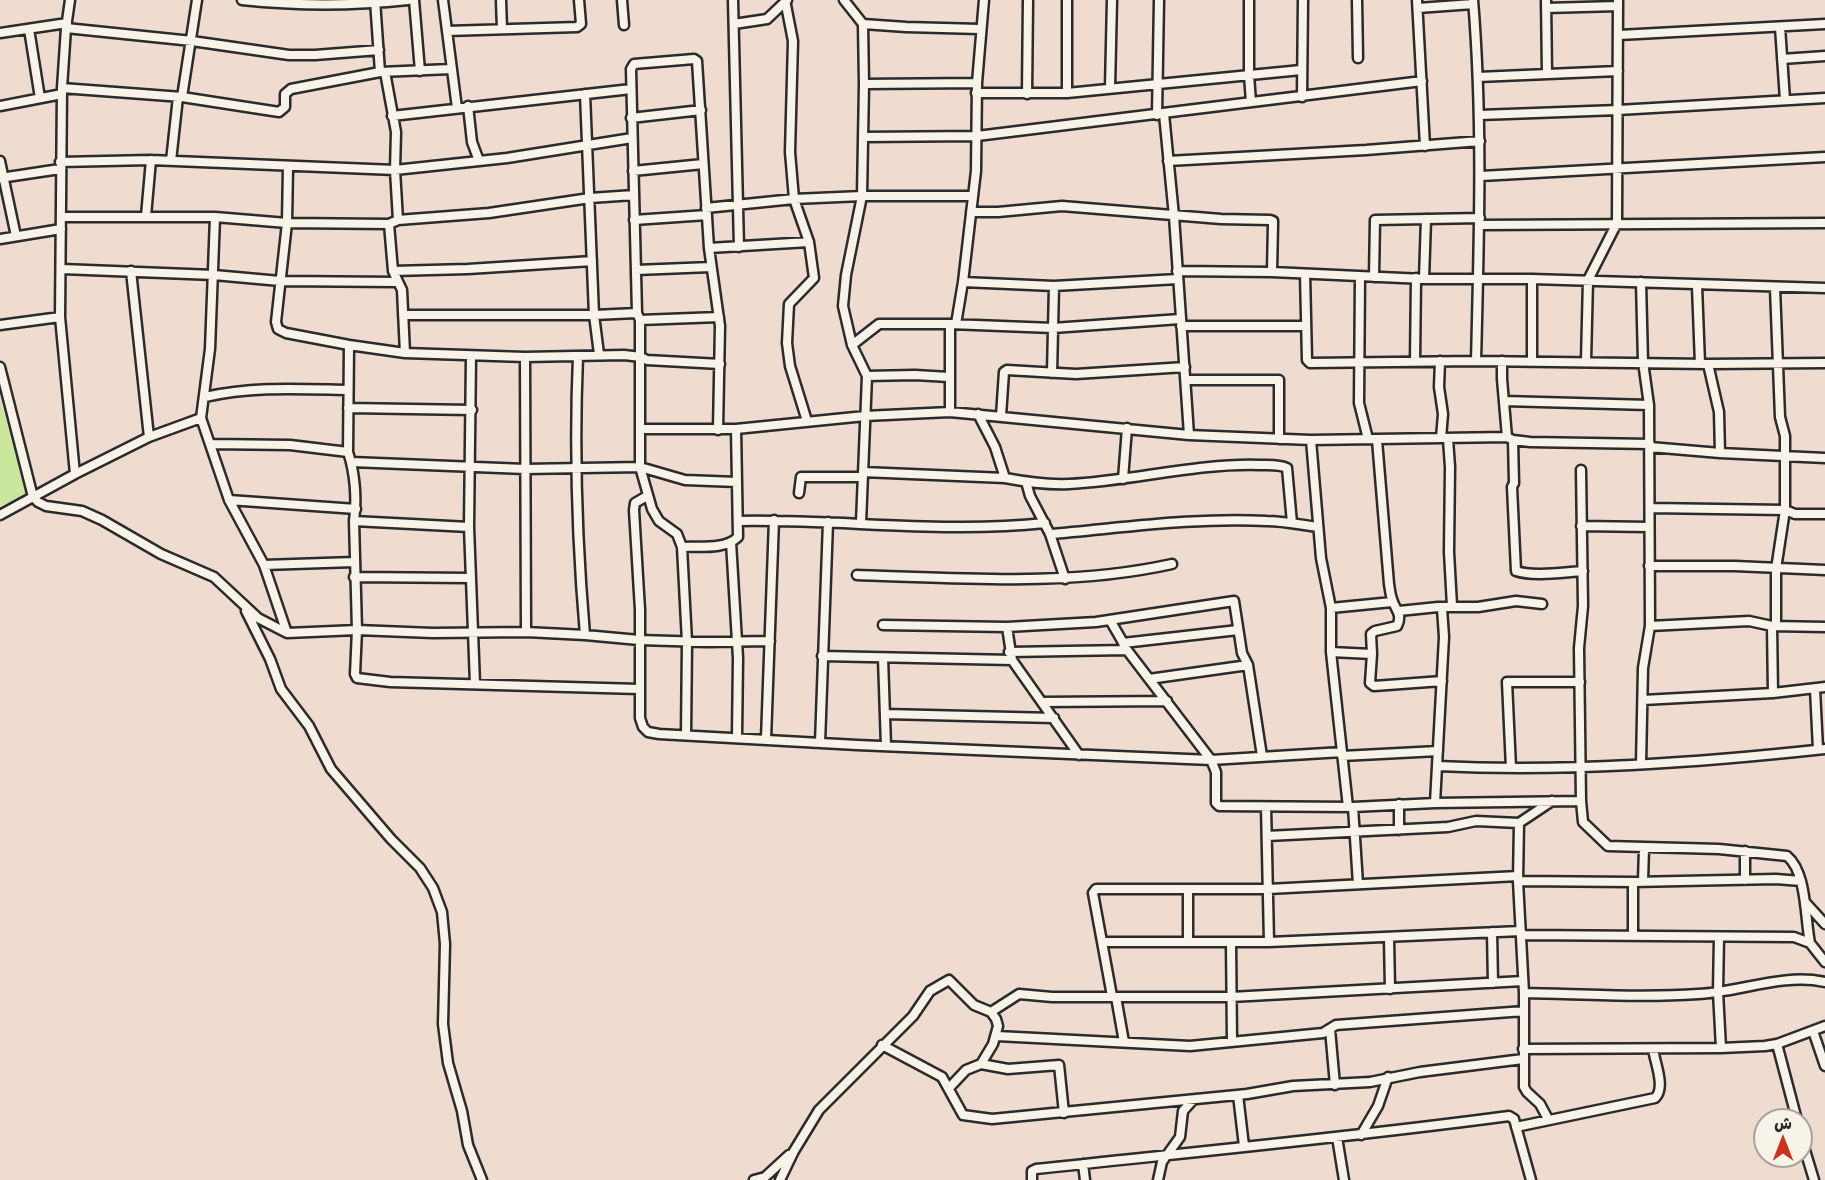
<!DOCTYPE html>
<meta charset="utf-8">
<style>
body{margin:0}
#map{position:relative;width:1825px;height:1180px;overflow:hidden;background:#f0dbd1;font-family:"Playpen Sans","Playpen Sans Arabic",sans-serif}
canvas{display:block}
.north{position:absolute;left:1753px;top:1108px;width:60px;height:60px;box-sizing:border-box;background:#f7f3e8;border:2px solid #a5a39c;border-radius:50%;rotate:0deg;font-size:16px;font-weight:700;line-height:24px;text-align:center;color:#2b2b2b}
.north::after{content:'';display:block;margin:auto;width:21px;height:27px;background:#c8321e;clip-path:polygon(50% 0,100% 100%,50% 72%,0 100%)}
</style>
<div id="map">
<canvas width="1825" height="1180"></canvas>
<div class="north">ش</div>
</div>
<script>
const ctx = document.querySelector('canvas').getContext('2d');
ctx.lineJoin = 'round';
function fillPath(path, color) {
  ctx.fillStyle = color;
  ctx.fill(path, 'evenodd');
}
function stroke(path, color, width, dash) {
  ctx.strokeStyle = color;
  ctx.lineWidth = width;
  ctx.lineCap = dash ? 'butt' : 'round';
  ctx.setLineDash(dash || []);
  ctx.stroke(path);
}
fillPath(new Path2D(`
 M0 400 29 494 0 506Z`), '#cbe79e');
const minor = new Path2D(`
 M242 0C298 6 352 6 408 0
 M375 0 380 72
 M414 0 420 71
 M443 0 457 108
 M501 0 502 29
 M622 0 624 25
 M733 0 739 247
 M785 0 793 41 790 152 794 199 809 242 814 278 789 304 787 343 790 366 807 421
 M844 0 863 24 906 27 980 29
 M1249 0V75L1251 102
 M1357 0 1358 58
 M1417 0 1425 146
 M1473 0C1483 120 1479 240 1476 361
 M1546 0 1547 73
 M1418 8 1473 4
 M1546 8 1618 6
 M734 24 767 19 787 0
 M1780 27 1785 100
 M66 28 192 41 289 55H315L379 50
 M29 29 40 98
 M447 31 577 27 581 24 579 0
 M0 33 67 23
 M1619 35 1825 24
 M1782 59 1825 56
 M385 72 396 132 395 170 398 220
 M1478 77 1618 71
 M864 84 977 83
 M62 88 182 97 279 112 285 107V94L291 89 380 72 451 69
 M1110 88 1112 0
 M976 93H1067L1301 70
 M1067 93V0
 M585 94 594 315 599 354
 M1027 94 1028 0
 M182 97 197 0
 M1302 97 1303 0
 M0 106 62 94
 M468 106 472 142 479 161
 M1164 114 1174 216 1189 435
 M1157 115 1159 0
 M1480 115 1618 110 1825 98
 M392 116 631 89
 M631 118 701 110
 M863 137 977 136 1422 81
 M0 161 16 236
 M171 161 178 97
 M1168 161 1366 150 1480 141
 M60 162 151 160 395 170 507 158 632 138
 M288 167 287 223 276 322 278 329 286 333 349 345 405 353 525 357 526 632
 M633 171 703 164
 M1481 176 1825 157
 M0 178 60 169
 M706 208 794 199 862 196H973
 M971 212H998L1062 206 1221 219 1270 220 1273 221V224L1272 272
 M146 216 151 160
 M61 217H215L287 223 389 224 398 220 489 213 590 198 634 195
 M215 217 210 349 201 418 229 500 264 565 287 633
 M634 220 707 215
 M389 224 393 271 402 290 405 353
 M1480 225 1825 223
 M0 239 61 229
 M709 248 809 242
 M62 269 214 275 280 281 397 282
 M636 270 711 267
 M131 271 149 437
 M393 271 468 269 592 261
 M1177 271 1272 272 1424 279H1532L1825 288
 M1305 274 1307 360 1310 363 1476 361 1708 364 1825 363
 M1360 277 1359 403 1368 439
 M1374 277 1375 220 1480 218
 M1424 279 1426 219
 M1532 279V361
 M963 282 1054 286 1178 279
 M1697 286 1700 364
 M1775 288 1780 417 1785 436V510L1776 569V626
 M403 315H594L637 313
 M60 317 62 88 66 28 70 0
 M640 320 719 317
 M956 324 963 282 976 171 977 83 984 0
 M0 325 60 317 75 474
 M1181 326H1306
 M349 345 348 452C355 473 357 499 354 521L357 630 355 674 357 678 390 682 639 689
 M852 345 879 324H950L1053 328 1180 319
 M471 356 469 527 475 684
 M578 356C574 449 577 542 585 635
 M525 357 624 355 641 357 647 360 720 364
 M1415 361 1416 278
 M1440 361 1439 387 1443 414 1441 438
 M1502 361V379L1507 437
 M1586 361 1588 280 1617 223 1618 0
 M1708 364 1719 412 1720 453
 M0 367 33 497
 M1052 373 1054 286
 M867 376 915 375 949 377
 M1186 380H1279V439
 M205 397C252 386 300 389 348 390
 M1504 401 1649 405
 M348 408 472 410
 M950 412V324
 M978 414 995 447 1005 478
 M1001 416 1004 372 1007 370 1076 374 1185 367
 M640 429H736L865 416 950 412 1189 435 1311 440 1507 437 1513 440 1530 442 1650 444
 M1448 439 1450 467 1449 552 1452 606
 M1311 440 1321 558 1331 608V652L1348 807
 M1377 440 1389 584C1390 589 1390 594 1392 599 1395 610 1403 614 1397 626L1375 631 1371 634 1372 654 1370 683 1374 686 1442 681
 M1513 440 1514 483 1512 487 1516 571C1534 577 1564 572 1583 571
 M210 444 290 445 348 452
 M1650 447 1720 453 1825 458
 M352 462 525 469 640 467 685 480 737 482
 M863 472 1005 478C1026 482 1047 485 1069 484 1133 481 1195 463 1260 465 1269 465 1279 464 1287 468L1292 523
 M1123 479 1127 428
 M1026 482 1030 496 1050 534 1065 579
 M799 493 801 477H863
 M647 496 635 503 634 510 640 610V718L643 727 648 732 659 734 857 745 1211 760 1216 772V803L1219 806 1353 807 1435 803 1581 801 1579 648 1583 606 1581 470
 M33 497 38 502 46 506 82 511 102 520 161 554 214 577 258 618 287 633 357 630 433 633 526 632 585 635 639 640 706 642 770 641
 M229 500 356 509
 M1650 508 1785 510 1795 514H1825
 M0 515 75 474 149 437 201 418
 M354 521 469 527
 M739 521C841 519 943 534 1045 523
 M861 523 867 376 852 345 843 306 846 275 862 196 864 84 863 24
 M1581 526 1649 527
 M1050 534C1122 528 1195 517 1267 521 1284 521 1301 525 1318 527
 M731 542 738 658 737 737
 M682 547C699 546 725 550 738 537L736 429
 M264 565 354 562
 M1649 566H1735L1825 570
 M857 575C962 578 1068 587 1172 564
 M354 577 470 578
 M1331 608 1392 602
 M246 611 270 659 281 689 309 726 331 769 391 839 420 868 433 888 442 912 445 944 443 1024 448 1063 462 1111 468 1145 482 1180
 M1399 611 1438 607H1478L1516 601 1542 604
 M1110 620 1125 646
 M883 625 1007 627 1096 622 1234 601 1242 653 1248 665 1262 756
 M1650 626 1749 621 1772 626 1825 627
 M1772 626 1773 693
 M1007 627 1012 660 1079 755
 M1123 643 1238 630
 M1009 652 1127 650 1211 760 1342 752
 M1331 652 1372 654
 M822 656 1012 660
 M883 658 886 746
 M1149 679 1248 665
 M1815 689 1818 749
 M1643 700 1773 693 1825 687
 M1042 702 1167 701
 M885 714 1054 718
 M686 735 687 642 682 547 677 534 659 521 652 509 640 467V320L637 313 631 69 634 64 694 59 697 61 709 248 720 326 718 430
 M766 739 774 520
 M820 743 828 522
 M1342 756 1438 751
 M1641 764 1643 668 1650 626 1649 405 1643 362 1641 282
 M1437 766C1567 772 1696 763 1825 749
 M1511 768 1507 682H1580
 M1581 801 1583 822 1608 846 1719 849 1787 856C1807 872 1805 919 1810 943
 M1435 803 1444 637 1442 608
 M1266 807 1269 942
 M1353 807 1358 884
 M1519 823 1518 881 1524 993V1087L1527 1092 1540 1104 1548 1119
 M1399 830V804
 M1267 836 1448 827 1476 821 1519 823 1552 801
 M1745 851V880
 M1518 881 1633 882 1776 879 1801 881
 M1643 881 1644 848
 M1633 882V935
 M1188 889V941
 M1805 902 1825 924
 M1492 932 1493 983
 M1521 935 1794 937 1810 943 1825 962
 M1719 937 1718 992 1721 1048
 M1389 938 1390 989
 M1103 942H1269L1521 931
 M1231 942 1232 1041
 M1524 993C1582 994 1641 998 1698 994 1741 992 1782 973 1825 982
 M1112 996 1093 893 1096 889H1268L1518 876
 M1116 997 1124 1042
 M991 1012 1019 994 1052 997H1231L1523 981
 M1330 1029 1335 1085
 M1813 1031 1825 1066
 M997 1036 1190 1046 1323 1033 1336 1025 1524 1011
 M1777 1044 1797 1120
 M882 1045 942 1077 963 1115 992 1119 1247 1094 1293 1086 1370 1082 1420 1072 1523 1059
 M1523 1049 1721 1048 1765 1046 1777 1044 1825 1026
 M981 1064 1008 1069 1059 1065 1064 1113
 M1238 1095 1244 1146
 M1516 1127 1655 1098C1666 1088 1655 1063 1653 1049
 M1361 1135 1378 1106 1388 1077
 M1337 1137 1344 1180
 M1801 1137 1814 1180
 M1083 1164 1085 1180
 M754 1180 765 1177 789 1155
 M780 1180 794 1151 819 1110 913 1016 930 991 949 980 974 1005 991 1012 996 1019 998 1026 993 1044 981 1064 966 1070 949 1088
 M1032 1180V1171L1036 1169C1194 1152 1352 1137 1509 1116L1514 1119 1531 1180
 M1158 1180 1162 1162 1180 1137 1183 1111 1193 1100`);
stroke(minor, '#2b2b2b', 13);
stroke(minor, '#f7f3e8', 8);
</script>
